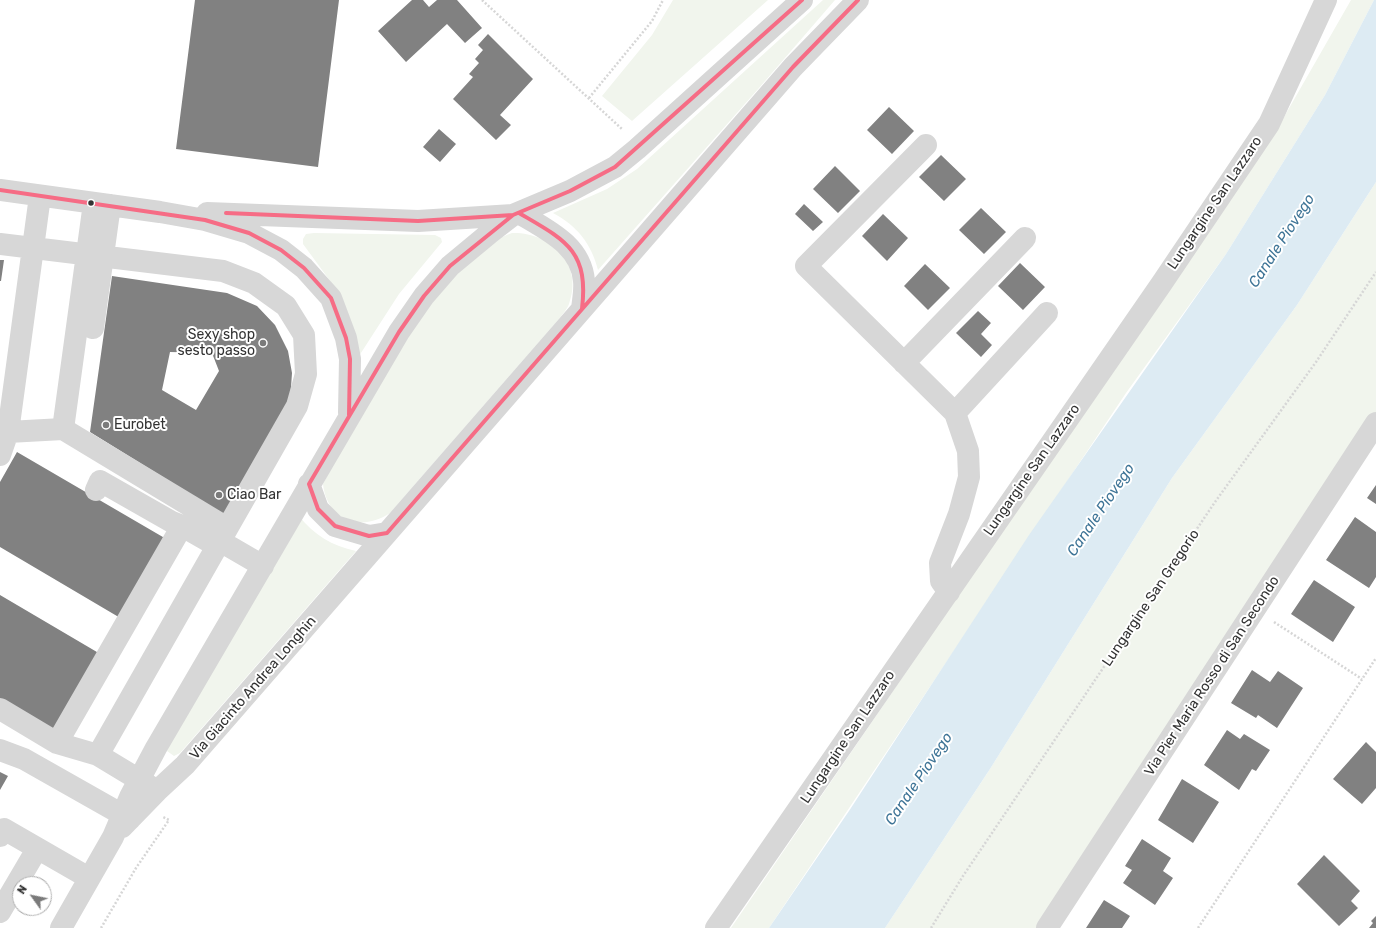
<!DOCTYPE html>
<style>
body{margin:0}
#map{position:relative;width:1376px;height:928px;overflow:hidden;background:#fff;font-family:Rubik,sans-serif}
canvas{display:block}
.north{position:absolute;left:12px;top:876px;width:40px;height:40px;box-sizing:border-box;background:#fff;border:1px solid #adadad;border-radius:50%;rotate:303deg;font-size:11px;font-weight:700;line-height:16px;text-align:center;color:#333}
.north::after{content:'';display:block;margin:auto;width:14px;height:18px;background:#7a7a7a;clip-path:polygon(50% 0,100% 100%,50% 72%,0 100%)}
</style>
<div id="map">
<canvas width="1376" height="928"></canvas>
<div class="north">N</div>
</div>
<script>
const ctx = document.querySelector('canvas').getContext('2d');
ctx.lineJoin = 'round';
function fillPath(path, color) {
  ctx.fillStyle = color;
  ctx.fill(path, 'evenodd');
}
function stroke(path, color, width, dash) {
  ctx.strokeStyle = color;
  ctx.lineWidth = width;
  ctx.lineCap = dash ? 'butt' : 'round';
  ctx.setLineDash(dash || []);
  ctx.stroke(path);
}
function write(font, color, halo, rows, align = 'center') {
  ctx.font = font + ' Rubik,sans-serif';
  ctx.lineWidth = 4;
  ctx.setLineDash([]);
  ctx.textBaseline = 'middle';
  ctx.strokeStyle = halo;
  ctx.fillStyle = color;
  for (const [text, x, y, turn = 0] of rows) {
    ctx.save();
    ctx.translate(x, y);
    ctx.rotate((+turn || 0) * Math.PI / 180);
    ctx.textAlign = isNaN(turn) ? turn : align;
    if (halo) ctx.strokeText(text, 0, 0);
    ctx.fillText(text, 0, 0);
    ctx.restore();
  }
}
fillPath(new Path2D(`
 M673 0H768L632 121 602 96 652 35Z
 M823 0H835L759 88 598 270C591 243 577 226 553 213L607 189 637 169Z
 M1351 0H1374L1325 95 1226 254 1126 393 769 928H731L1276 131Z
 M1376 182V432L1055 928H885L990 769 1172 478 1297 305Z
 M314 233 435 235 441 238 442 242 399 294 359 356 336 289 303 244V239L306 234Z
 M512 233C551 232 584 264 569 304 567 309 562 315 559 319L390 513C360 533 327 520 323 484 365 408 409 307 479 253 490 245 499 237 512 233Z
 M299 516C314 535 332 546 356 551L180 753 174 756 167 751 169 745Z`), '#f1f5ed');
fillPath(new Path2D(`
 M1374 0H1376V182L1297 305 1172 478 990 769 885 928H769L849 811 1029 535 1226 254 1325 95Z`), '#ddebf3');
fillPath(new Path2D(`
 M195 0H339L318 167 176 149Z
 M412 0H423L429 7 437 0H457L482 28 465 43 447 24 406 62 378 31Z
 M488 34 533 79 500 115 511 125 496 140 453 99 473 77 469 74 479 63 475 59 483 50 478 45Z
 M889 107 914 131 892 154 867 130Z
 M439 129 456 144 440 162 423 147Z
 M941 155 966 179 944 201 919 177Z
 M835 166 860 191 838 213 813 189Z
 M804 204 823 222 813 231 795 214Z
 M981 208 1006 232 984 254 959 230Z
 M883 214 908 238 887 261 862 236Z
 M0 260H4L1 281H0Z
 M1020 263 1045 287 1023 310 998 286Z
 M925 264 950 288 928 310 904 286Z
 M112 276 227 293 257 306 275 325 288 351 292 373 290 402 224 515 90 432ZM170 352 212 353 219 371 196 410 162 390Z
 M978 311 991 323 981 334 992 345 981 357 956 333Z
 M17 452 168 540 122 619 0 547V482Z
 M1376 485V504L1367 498Z
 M1355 517 1376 532V577L1369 588 1326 560Z
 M1314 580 1355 607 1333 642 1291 614Z
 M0 595 102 655 55 734 0 701Z
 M1252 670 1270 682 1278 671 1303 688 1277 728 1258 715 1256 718 1231 703Z
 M1227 730 1240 739 1244 734 1270 750 1256 771 1252 769 1239 790 1204 765Z
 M1366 742 1376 752V788L1362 804 1333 779Z
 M0 772 8 776 0 790Z
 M1182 779 1219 802 1193 843 1158 820Z
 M1142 839 1171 858 1163 871 1173 878 1155 905 1123 883 1132 870 1125 866Z
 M1324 855 1360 891 1351 901 1358 908 1339 926 1297 884Z
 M1104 900 1130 916 1122 928H1086Z
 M1376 916V928H1369L1373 923 1371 921Z`), '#818181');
stroke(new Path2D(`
 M482 0 623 130
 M589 98 652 21 663 0
 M1274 622 1362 679
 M101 928 136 868 169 820 163 817
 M931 928 963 876 1215 502 1316 362 1376 272
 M1198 928 1376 658`), '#d6d6d6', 2.5, [2, 2]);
stroke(new Path2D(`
 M926 145 806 266 955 413 968 451 969 477 959 514 940 563 941 581 949 592
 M0 190 160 212 205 220 249 233 281 250 304 268 331 298 346 338 350 359 349 413
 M94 203 63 429 227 528
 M207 213 418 221 513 215
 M519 213C547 230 581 245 584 281 585 290 583 300 582 309
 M0 244 223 271 254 283 286 306 304 335 306 374 297 406 98 755
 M93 328 110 205
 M904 363 1025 238
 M955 413 1047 313
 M8 432 63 429
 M0 455 8 432 40 196
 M309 484 318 509 335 526 369 536 387 533
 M96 490 100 481 172 522 182 526
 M220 541 263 566
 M0 709 57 743 98 755 151 787
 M57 743 182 526 217 546
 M0 750 24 759 130 819
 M122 827 157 791 185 765 793 67 858 0
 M0 836 4 829 89 878
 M0 912 37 849
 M61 928 113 837 130 797 156 748 399 332 424 296 450 266 491 232 513 215 570 191 615 167 637 149 802 0
 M716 928 1162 283 1269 124 1326 0
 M1047 928 1376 423`), '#d7d7d7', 22);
stroke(new Path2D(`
 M802 0 615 167 570 191 513 215 450 266 424 296 399 332 309 484 318 509 335 526 369 536 387 533 793 67 858 0
 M0 190 205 220 249 233 281 250 304 268 331 298 346 338 350 359 349 415
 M226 213 418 221 513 215
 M519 213C565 240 589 250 582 309`), '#f66c85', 4);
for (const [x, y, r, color] of [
 [91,203,3.5,"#333"],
 [263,343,4,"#7a7a7a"],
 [106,425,4,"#7a7a7a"],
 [219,495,4,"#7a7a7a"]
]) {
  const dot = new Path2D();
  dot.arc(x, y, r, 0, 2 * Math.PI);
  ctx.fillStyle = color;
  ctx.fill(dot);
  stroke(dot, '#fff', 1.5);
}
write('14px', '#333', '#fff', [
 ["Lungargine San Lazzaro",1215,203,-56],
 ["Lungargine San Lazzaro",1032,470,-55],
 ["Lungargine San Gregorio",1151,598,-56],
 ["Via Pier Maria Rosso di San Secondo",1212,676,-57],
 ["Via Giacinto Andrea Longhin",253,688,-49],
 ["Lungargine San Lazzaro",848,737,-56]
]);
write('14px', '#333', '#fff', [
 ["Sexy shop",255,335,"right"],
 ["sesto passo",255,351,"right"],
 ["Eurobet",114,425],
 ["Ciao Bar",227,495]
], 'left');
write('italic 15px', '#3f7597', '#fff', [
 ["Canale Piovego",1282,241,-57],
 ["Canale Piovego",1101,510,-56],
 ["Canale Piovego",919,779,-56]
]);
</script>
